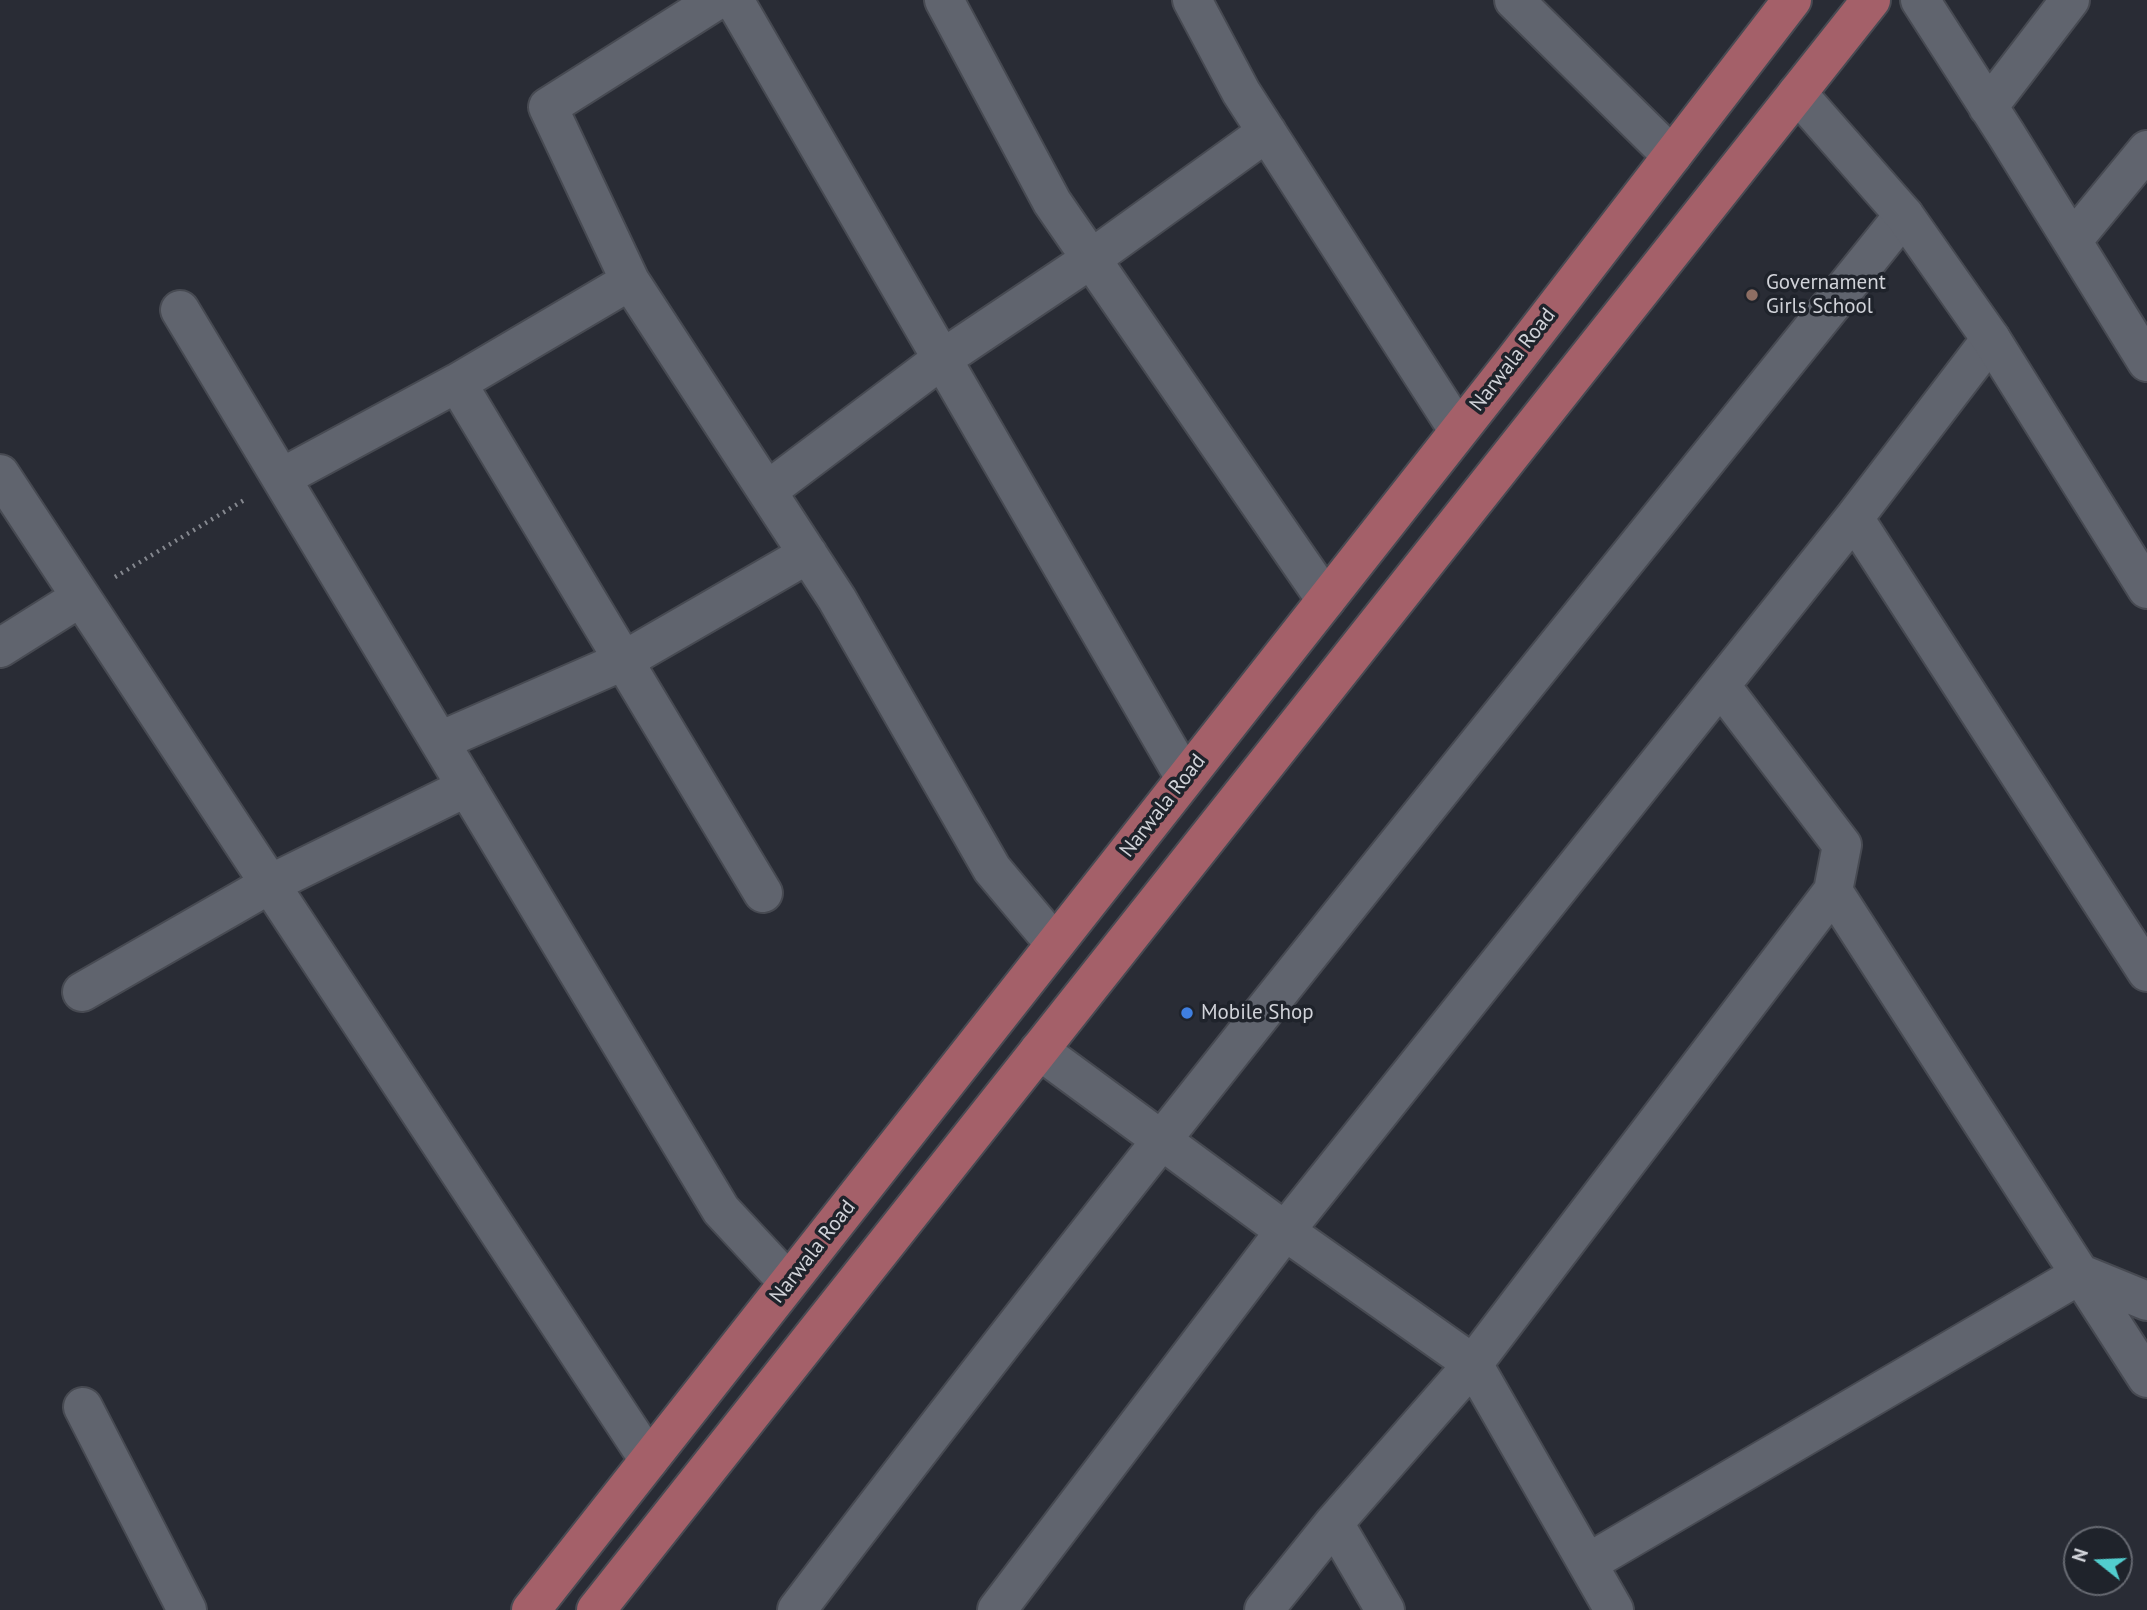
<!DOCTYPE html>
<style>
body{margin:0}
#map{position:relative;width:2147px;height:1610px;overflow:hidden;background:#292c35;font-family:"PT Sans",sans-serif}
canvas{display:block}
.north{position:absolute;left:2063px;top:1526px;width:70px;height:70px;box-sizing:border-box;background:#1f232b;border:2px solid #666971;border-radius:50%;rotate:288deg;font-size:19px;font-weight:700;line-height:28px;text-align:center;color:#d1d3d9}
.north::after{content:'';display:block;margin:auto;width:24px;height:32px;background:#52cdce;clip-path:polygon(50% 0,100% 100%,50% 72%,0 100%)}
</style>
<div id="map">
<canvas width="2147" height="1610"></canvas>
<div class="north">N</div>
</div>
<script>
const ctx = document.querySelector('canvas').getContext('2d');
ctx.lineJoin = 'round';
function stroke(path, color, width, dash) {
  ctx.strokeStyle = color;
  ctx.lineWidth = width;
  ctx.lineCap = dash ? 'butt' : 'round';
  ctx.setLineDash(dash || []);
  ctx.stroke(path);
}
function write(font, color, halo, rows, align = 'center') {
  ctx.font = font + ' "PT Sans",sans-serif';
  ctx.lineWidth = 7;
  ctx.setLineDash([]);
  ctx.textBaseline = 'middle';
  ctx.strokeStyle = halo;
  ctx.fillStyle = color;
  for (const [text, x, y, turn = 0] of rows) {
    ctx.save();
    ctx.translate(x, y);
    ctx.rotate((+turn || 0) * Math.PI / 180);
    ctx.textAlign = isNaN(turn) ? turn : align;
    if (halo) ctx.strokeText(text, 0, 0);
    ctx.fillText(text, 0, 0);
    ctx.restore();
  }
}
const street = new Path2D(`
 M734 0 1185 778
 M944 0 1052 202 1326 600
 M1192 0 1241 92 1458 430
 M1514 0 1672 156
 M1920 0 2006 134 2147 362
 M1988 107 2070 0
 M2073 240 2147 150
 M630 281 548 107 717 0
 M180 310 721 1210 788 1282
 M457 383 763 893
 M0 474 649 1460
 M281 478 457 383 630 281 837 599 992 869 1055 944
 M767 491 942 359 1091 259 1267 132
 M1854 518 2147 972
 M0 648 81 597
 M440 741 623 661 808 554
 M1833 891 2147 1378
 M82 992 270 884 467 787
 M1039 1050 1285 1231 1473 1364 1614 1610
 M83 1407 187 1610
 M1334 1523 1385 1610
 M1588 1563 2081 1274 2147 1301
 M797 1610C1156 1137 1532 678 1904 215
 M997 1610 1285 1231 1854 518 1991 339
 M1264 1610 1334 1523 1473 1364 1833 891 1842 845 1721 686`);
const secondary = new Path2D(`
 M1797 93 1904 215 1991 339 2147 589`);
const primary = new Path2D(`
 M531 1610 1514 361 1792 0
 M596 1610 1871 0`);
stroke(street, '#474a52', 42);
stroke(secondary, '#474a52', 42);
stroke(primary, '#474a52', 42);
stroke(new Path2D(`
 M115 577 246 499`), '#85888f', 4.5, [2, 5]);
stroke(street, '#60646e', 38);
stroke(secondary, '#60646e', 38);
stroke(primary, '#a46069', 38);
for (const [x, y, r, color] of [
 [1752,295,7,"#8d6e63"],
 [1187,1013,7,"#3f7fe0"]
]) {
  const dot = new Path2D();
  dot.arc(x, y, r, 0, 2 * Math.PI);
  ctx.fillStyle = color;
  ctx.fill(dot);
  stroke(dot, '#1f232b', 2.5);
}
write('21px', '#d1d3d9', '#1f232b', [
 ["Governament",1766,283],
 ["Girls School",1766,307],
 ["Mobile Shop",1201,1013]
], 'left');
write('21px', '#d1d3d9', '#1f232b', [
 ["Narwala Road",1513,360,-52],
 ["Narwala Road",1163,806,-52],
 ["Narwala Road",813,1252,-52]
]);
</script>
